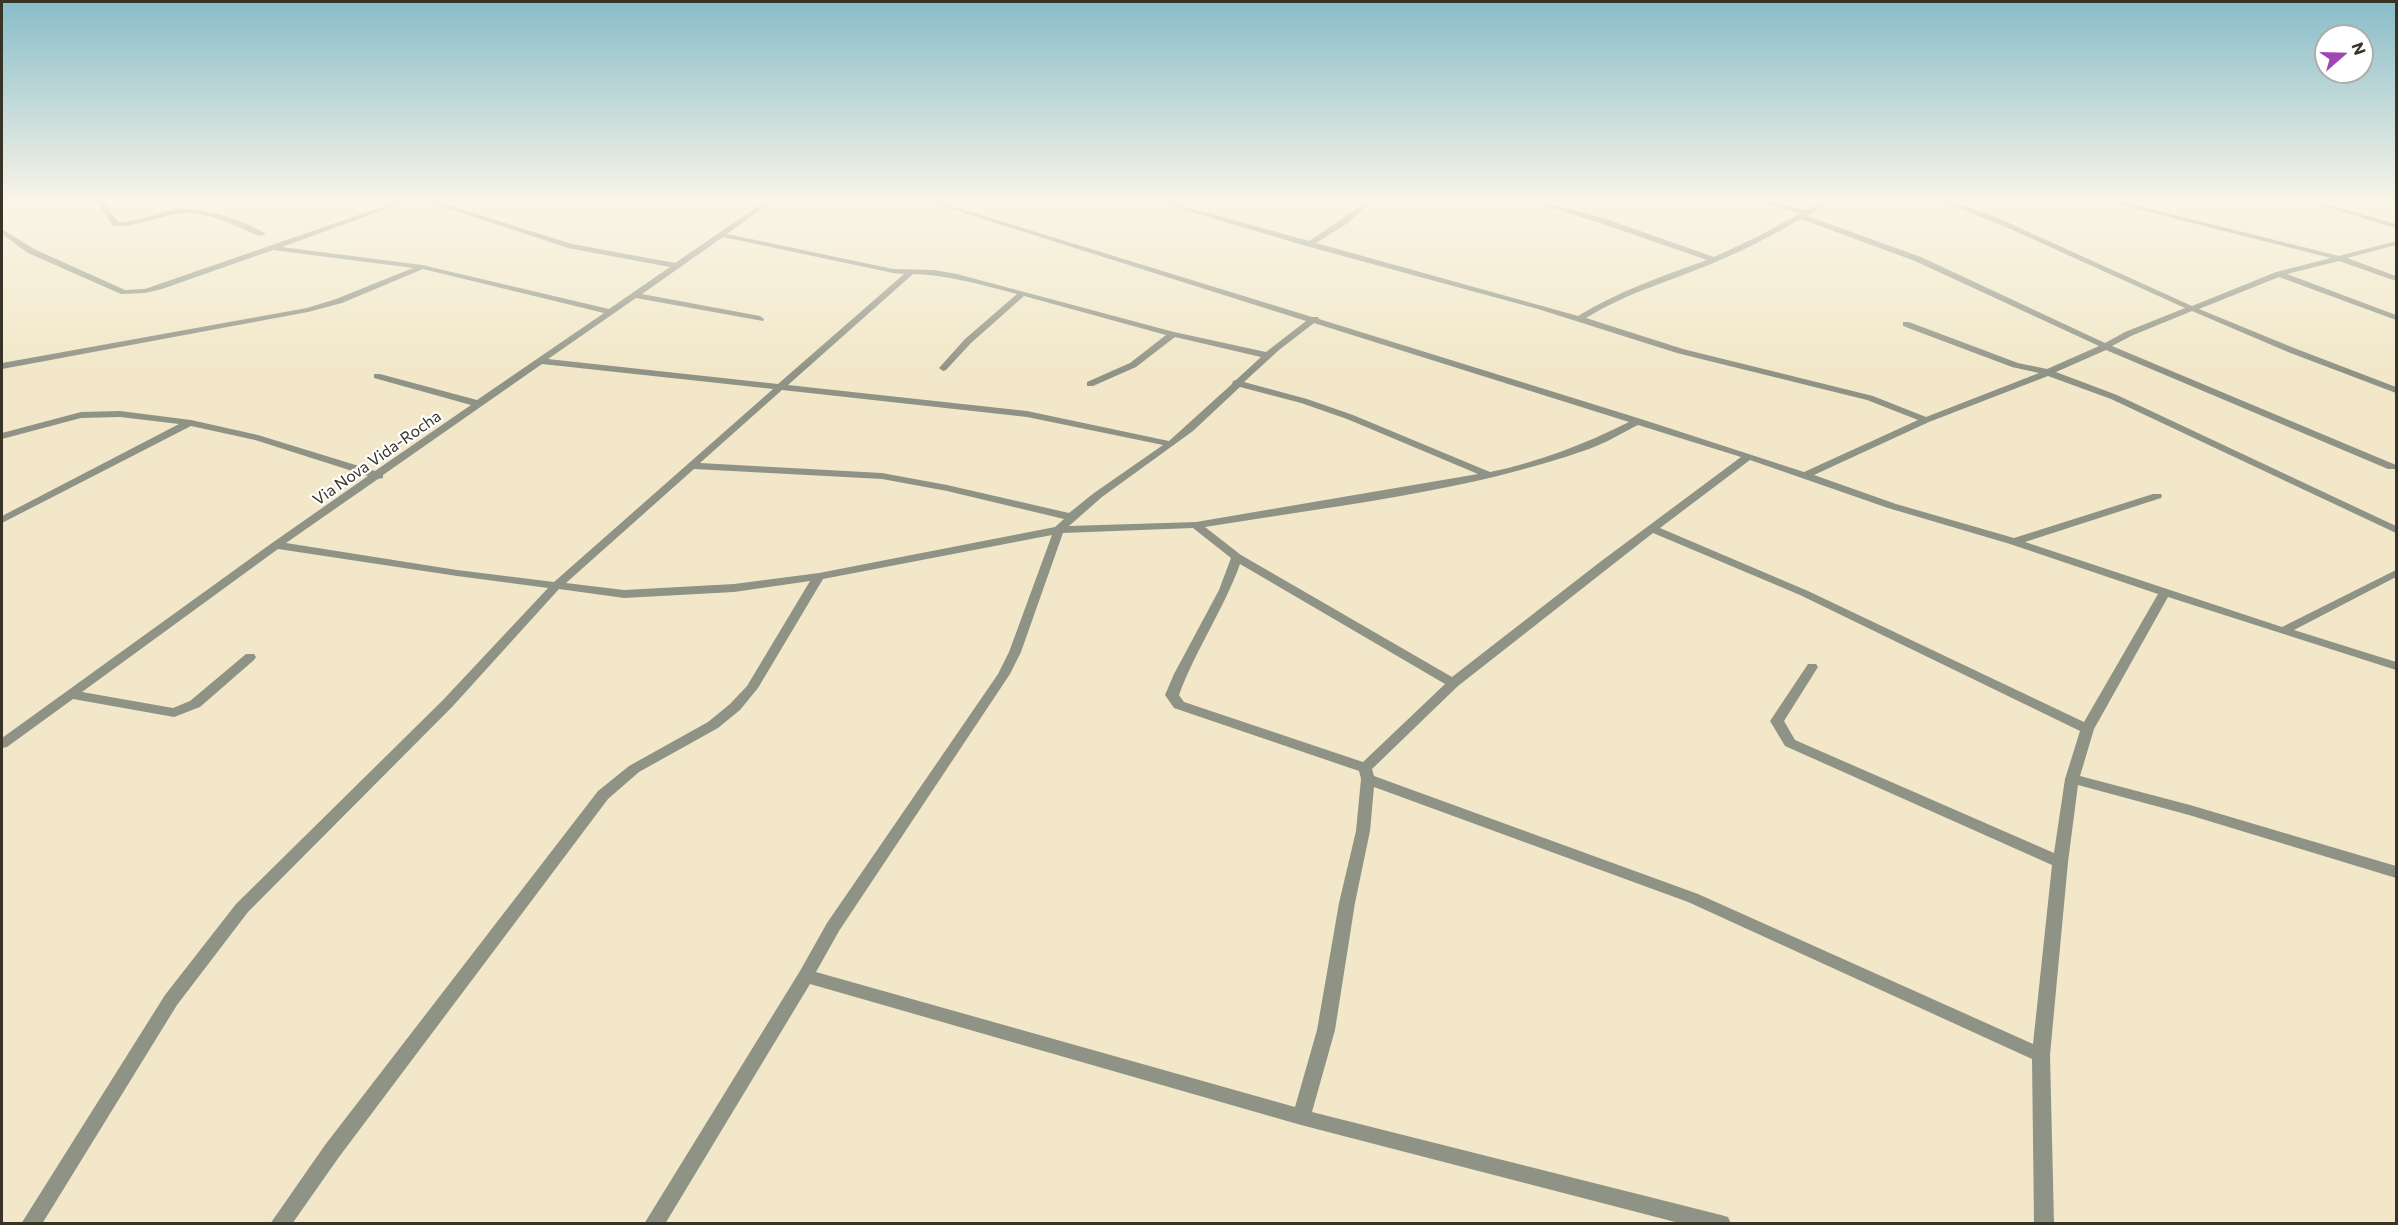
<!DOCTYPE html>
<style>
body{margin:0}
#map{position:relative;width:2398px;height:1225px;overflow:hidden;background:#f2e8c9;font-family:Commissioner,sans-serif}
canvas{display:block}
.frame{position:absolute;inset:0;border:3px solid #373327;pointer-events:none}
.north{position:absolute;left:2314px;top:24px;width:60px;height:60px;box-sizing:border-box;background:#fff;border:2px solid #afada9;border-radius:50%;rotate:70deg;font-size:16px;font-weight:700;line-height:24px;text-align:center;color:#373327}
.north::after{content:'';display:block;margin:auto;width:21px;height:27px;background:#9e46b2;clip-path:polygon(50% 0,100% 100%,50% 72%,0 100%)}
</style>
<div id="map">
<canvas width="2398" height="1225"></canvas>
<div class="frame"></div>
<div class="north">N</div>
</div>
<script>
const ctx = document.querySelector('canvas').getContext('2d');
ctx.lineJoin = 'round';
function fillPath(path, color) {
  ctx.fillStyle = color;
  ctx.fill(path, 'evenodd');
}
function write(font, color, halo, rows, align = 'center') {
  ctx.font = font + ' Commissioner,sans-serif';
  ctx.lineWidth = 4.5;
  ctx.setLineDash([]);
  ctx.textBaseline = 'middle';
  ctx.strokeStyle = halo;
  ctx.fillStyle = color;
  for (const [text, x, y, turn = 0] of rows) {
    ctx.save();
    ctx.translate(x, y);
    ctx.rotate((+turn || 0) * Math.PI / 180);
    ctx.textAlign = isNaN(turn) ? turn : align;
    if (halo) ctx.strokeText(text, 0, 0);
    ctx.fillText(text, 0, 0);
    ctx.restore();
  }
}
fillPath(new Path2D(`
 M96 200H102L118 222C137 222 154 214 173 210 198 205 245 220 266 234L259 236C233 225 205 209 175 214 155 218 137 226 116 226H113Z
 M402 200H411L282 247 422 265 609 309 670 267 568 248 423 200H432L572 244 675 263 767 200H774L727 234 893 269 934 270 957 274 1174 332 1266 352 1306 321 923 200H932L1312 317H1318L1319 319 1641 419 1804 472 1918 420 1867 400 1677 353 1538 309 1306 246 1151 200H1161L1309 241 1339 221 1367 200H1374L1345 225 1316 243 1578 316C1619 291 1662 276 1707 260L1600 223 1527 200H1536L1606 219 1714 257 1757 237 1801 213 1753 201 1752 200H1762L1806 210 1826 200H1833L1807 216 1921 257 2105 343 2125 332 2185 308 2006 227 1938 200H1947L1989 214 2192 306 2276 272 2331 258 2105 201 2104 200H2114L2339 256 2396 241V245L2347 258 2396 276V281L2339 261 2287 274 2396 315V320L2279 277 2199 309 2294 348 2396 387V393L2288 352 2192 311 2131 336 2112 346 2396 465V469H2388L2106 350 2056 372 2117 395 2396 526V533L2111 399 2048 376 1929 422 1814 475 1896 504 2014 538 2153 494H2161L2162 496 2161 498 2025 542 2282 627 2396 570V577L2294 630 2396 662V670L2168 597 2094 729 2080 776 2190 805 2396 866V878L2189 815 2078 785 2068 862 2050 1055 2054 1224H2034L2032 1059 1688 902 1374 787 1370 831 1355 903 1335 1030 1312 1112 1721 1215 1728 1217 1731 1224H1683L1301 1125 810 984 665 1224H644L800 971 827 923 998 674 1009 652 1052 535 823 579 758 688 740 710 718 728 639 772 608 799 339 1157 292 1224H270L325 1145 598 791 629 766 708 722 730 704 747 686 810 581 734 592 624 598 559 589 453 706 248 912 177 1005 42 1224H21L165 995 236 904 443 700 548 588 457 576 278 549 82 692 173 708 190 701 246 654H254L256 657 254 660 200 707 174 717 73 699 7 747 2 748V738L272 543 368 476 255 440 191 426 2 523V516L179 424 120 417 81 418 2 439V433L81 412 120 411 191 420 258 435 375 471 471 405 374 378V374H380L477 400 604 313 423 269 342 303 308 312 2 369V363L307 308 336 299 413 268 273 250 162 289 145 293 121 294 28 253 2 234V229L34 249 125 290 145 289ZM1801 219 1915 261 2099 346 2047 369 2018 363 1909 322H1903V326L2012 367 2039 373 1926 417 1873 396 1683 349 1586 318C1630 291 1672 281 1718 261 1747 249 1774 234 1801 219ZM723 237 893 273 904 274 778 384 548 359 636 298 763 321 764 319 760 316 642 294ZM913 274C949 275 982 285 1017 294L965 339 939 368 943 371 946 370 971 343 1024 296 1166 335 1130 363 1087 382V386H1093L1136 367 1175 337 1261 357 1236 380 1233 381 1232 384 1169 441 1027 411 788 385ZM1314 323 1629 422C1585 444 1539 462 1490 472L1353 415 1307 399 1244 382 1279 350ZM542 364 773 389 554 582 457 570 286 543 378 479 383 478V475ZM1240 387 1301 403 1347 419 1478 474 1196 522 1069 526 1102 497 1193 431ZM782 390 1027 417 1163 445 1094 493 1069 513 947 485 882 473 700 463ZM1638 425 1741 457 1600 562 1452 677 1241 555 1205 527C1332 506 1468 492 1589 449 1606 443 1622 433 1638 425ZM1750 460 1888 508 2010 544 2158 594 2084 722 1808 591 1660 528ZM694 469 882 479 947 491 1064 519 1055 527 819 573 734 584 624 590 566 583ZM1193 528 1231 558 1219 590 1174 674 1165 695 1174 708 1359 771 1361 779 1356 831 1339 903 1317 1030 1295 1107 816 972 839 931 1010 674 1021 652 1063 533ZM1653 533 1800 595 2080 731 2065 779 2054 853 1795 740 1784 721 1818 667 1816 664H1808L1770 721 1785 746 2052 865 2033 1044 1698 894 1374 776 1372 769 1458 686ZM1240 564 1445 684 1363 762 1184 702 1179 695C1196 649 1224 609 1240 564Z
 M2303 200H2312L2396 224V228Z`), '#8f9386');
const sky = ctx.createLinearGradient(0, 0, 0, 371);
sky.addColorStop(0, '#88bcca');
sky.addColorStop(0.54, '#f9f5e7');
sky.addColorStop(1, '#f9f5e700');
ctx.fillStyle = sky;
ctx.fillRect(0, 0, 2398, 371);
write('16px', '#373327', '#fff', [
 ["Via Nova Vida-Rocha",377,458,-35]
]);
</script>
